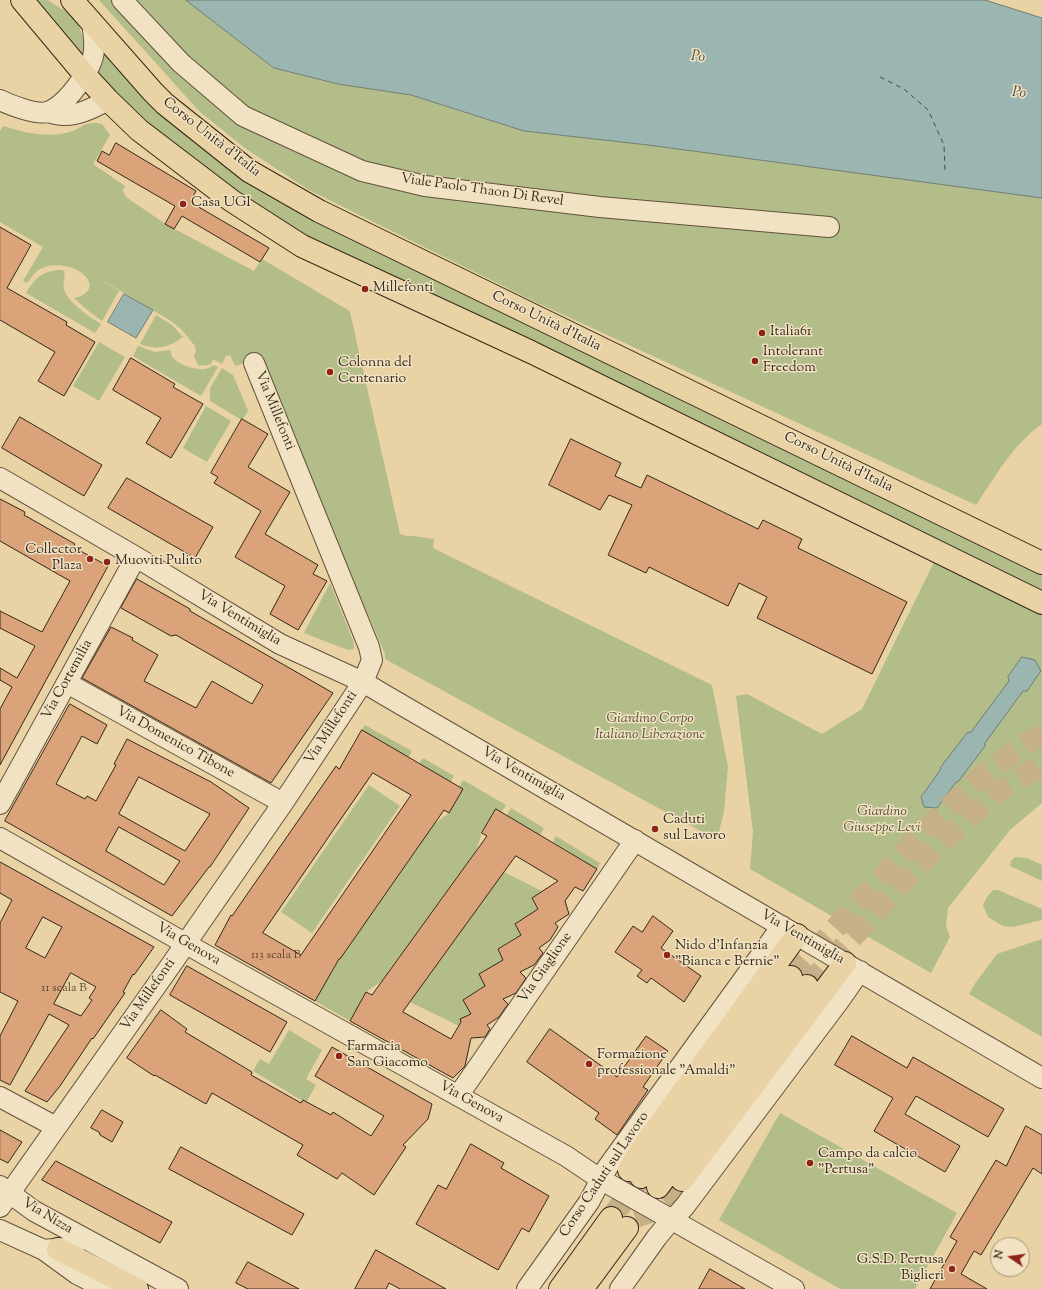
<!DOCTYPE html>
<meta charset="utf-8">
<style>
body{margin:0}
#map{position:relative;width:1042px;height:1289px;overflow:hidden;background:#e9d2a3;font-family:"Sorts Mill Goudy",serif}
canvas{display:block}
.north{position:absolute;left:990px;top:1237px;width:40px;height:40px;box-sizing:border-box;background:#f1e2c3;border:1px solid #a5987f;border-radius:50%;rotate:283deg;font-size:11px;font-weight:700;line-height:16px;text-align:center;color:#34281a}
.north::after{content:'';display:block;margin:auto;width:14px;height:18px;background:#8f2418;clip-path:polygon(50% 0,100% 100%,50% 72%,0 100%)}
</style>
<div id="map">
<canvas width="1042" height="1289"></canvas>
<div class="north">N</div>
</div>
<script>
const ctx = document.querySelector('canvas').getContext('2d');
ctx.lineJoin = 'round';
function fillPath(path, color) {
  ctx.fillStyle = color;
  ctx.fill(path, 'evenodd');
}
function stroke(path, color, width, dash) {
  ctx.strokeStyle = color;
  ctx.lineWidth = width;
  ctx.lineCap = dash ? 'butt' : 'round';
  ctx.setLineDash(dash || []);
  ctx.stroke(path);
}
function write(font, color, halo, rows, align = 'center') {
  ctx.font = font + ' "Sorts Mill Goudy",serif';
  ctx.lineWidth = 3;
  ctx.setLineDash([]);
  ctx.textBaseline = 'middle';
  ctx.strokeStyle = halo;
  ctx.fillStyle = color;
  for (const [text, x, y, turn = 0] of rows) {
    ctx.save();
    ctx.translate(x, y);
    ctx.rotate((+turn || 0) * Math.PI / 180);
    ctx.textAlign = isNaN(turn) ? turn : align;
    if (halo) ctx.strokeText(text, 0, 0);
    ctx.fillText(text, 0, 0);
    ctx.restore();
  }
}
fillPath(new Path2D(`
 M34 0H47L69 13 74 18 79 26 85 44 83 56Z
 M99 0H186L274 68 338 84 411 95 524 131 648 145 1042 198V424C1014 443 995 477 976 505L527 298 309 190 246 149 200 112Z
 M104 49 200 143 1042 572V594L290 228 238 194 135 113 97 70Z
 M96 123 102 124 110 135 93 164 125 186 123 191 126 197 167 225 254 271 262 259 348 310 350 312 400 534 407 536H414L434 539 433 548 712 685 728 767 724 811 717 840 385 659V654L258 359 235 366 230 355 226 356 222 364 213 359 211 364C206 366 203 366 198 365L194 356 196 351 195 346 181 329 171 321 95 276 119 291 102 321 86 309 74 298C87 296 96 286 84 275 73 264 46 261 35 273 32 276 30 280 27 283L23 281 43 247 0 222V131L3 126C26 133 49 139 73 131 78 129 82 125 87 124 90 123 93 123 96 123Z
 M58 270H63C67 276 62 282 64 289 67 302 90 317 101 324L95 333 26 293C35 279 40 272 58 270Z
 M156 315 172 325 183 337C169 347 157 351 140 344Z
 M99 342 125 357 99 401 73 386Z
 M138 346 155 352 170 350C171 352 171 354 172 356 177 365 196 370 205 369 208 368 211 367 214 365L218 367 201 396 133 356Z
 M222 368 233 375 248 411 242 420 210 401V388Z
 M206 406 231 421 207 462 183 448Z
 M934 562 1042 615V803L1010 830 948 908 946 925 950 937 931 973 750 869 753 832 736 696 747 694 822 734 862 709Z
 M330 583 354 643V649L348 650 304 633Z
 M365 725 412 751 408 758 361 731Z
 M423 758 454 776 450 783 419 764Z
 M463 780 506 805 501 813 496 809 482 833 476 851 382 981 366 992 350 1021 315 1001 331 971 433 825 449 813 459 787Z
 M369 785 400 806 312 933 281 912Z
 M511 808 544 828 540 835 507 815Z
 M556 836 600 863 597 869 553 842Z
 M1015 857 1027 858 1042 865V881L1010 866 1011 861Z
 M504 872 542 891 532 898 540 912 533 913 515 924 523 938 519 940 516 937 498 949 505 963 487 989 481 988 463 1000 471 1014 461 1022 459 1026 410 1002Z
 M993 890H998L1042 909V920L1013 927 1003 926 988 917 983 905 987 897Z
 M1042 939V1037L969 994 976 982 997 954Z
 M289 1030 322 1050 306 1079 316 1085 306 1103 253 1071 260 1059 269 1064Z
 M780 1113 957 1213 915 1289H840L719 1220Z`), '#b2bd89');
const water = new Path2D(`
 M186 0H985L1042 18V198L648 145 524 131 411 95 338 84 274 68Z
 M124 294 153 310 136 338 108 322Z
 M1022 657 1035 660 1041 671 1027 691H1023L985 743V746L958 782H956L937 808 924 807 921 797 941 769 940 768 967 733 971 732 1009 681 1008 677Z`);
fillPath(water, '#9bb5b0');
stroke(water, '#727d74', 1);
stroke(new Path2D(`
 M880 77 904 89 928 110 944 145 945 171`), '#4e4b40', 1, [5, 4]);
const building = new Path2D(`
 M116 143 196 191 190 202 269 248 260 262 182 216 174 229 165 224 175 206 97 161 102 151 109 155Z
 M0 227 31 245 7 288 67 322 66 325 95 342 64 396 38 381 55 352 0 320Z
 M131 358 175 384 173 387 203 404 171 458 146 443 161 418 113 390Z
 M20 417 102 465 84 496 2 448Z
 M242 419 268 434 248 467 290 492 265 534 318 565 313 574 327 581 298 630 270 614 285 586 235 557 261 511 214 483 218 477 211 473Z
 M571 439 621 463 615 476 641 488 647 475 758 529 763 520 802 539 798 548 907 602 872 674 757 618 767 597 739 583 728 606 649 567 646 573 608 555 632 505 609 495 600 510 549 485Z
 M127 478 213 527 195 558 108 508Z
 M0 499 25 512 24 515 75 544 73 547 108 566 0 765V709L12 687 0 680V668L17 678 35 646 0 628V611L42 632 70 581 0 541Z
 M137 579 190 609V611L333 693 271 783 82 678 111 627 133 638 132 640 158 655 144 681 196 708 212 681 252 704 263 685 176 635 171 636 121 608Z
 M70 704 107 725 97 744 82 736 56 784 85 799 87 796 96 801 116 765 114 764 127 739 211 782 249 808 210 867H209L172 916 5 821ZM139 777 210 814 185 851 119 814ZM119 827 180 861 164 885 106 851Z
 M362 730 463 789 449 813 444 810 340 959H339L315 1001 215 945 231 915 232 916 336 766 339 769ZM373 773 411 795 301 955 263 933Z
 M496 809 597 869 583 891 575 887 565 901 569 914 555 923 558 927 550 940 539 948 543 953 534 965 520 972 526 978 516 993 503 999 508 1004 499 1017 487 1025 490 1029 485 1037 471 1038 465 1066 453 1078 350 1021 366 992 372 995 487 836 482 833ZM516 856 558 881 532 898 538 909 515 924 521 935 498 949 503 960 479 974 485 986 463 1000 471 1014 460 1019 461 1022 451 1039 403 1012Z
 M0 862 154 947 134 975 133 974 123 992 125 993 93 1039 92 1038 60 1086 47 1102 25 1091 69 1025 49 1014 10 1085 0 1080V1036L18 1001 0 992V923L12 900 0 893ZM43 917 62 927 45 958 26 948ZM71 973 96 987 89 998 92 1000 81 1016 54 1004Z
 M653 916 673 931 661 948 701 976 684 1002 651 978 647 983 637 976 642 970 615 952 633 926 642 932Z
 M187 966 287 1022 270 1052 170 995Z
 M161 1010 187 1029 185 1032 252 1072 251 1075 301 1103 303 1100 331 1115 333 1112 371 1136 384 1116 315 1076 332 1047 432 1104 428 1119 403 1145 406 1147 374 1195 342 1173 337 1179 297 1155 303 1145 212 1093 206 1104 155 1075 154 1076 127 1058Z
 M550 1029 617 1077 646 1036 668 1051 643 1087 648 1090 617 1135 595 1119 599 1113 527 1062Z
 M852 1036 907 1068 913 1057 1004 1109 988 1137 916 1096 905 1114 960 1146 945 1172 874 1131 893 1098 835 1065Z
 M102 1110 123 1122 112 1142 100 1135 99 1132 91 1128Z
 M1026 1126 1042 1135V1174L1033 1168 981 1255 974 1251 961 1274 987 1289H930L957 1241 950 1237 996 1160 1006 1166Z
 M0 1130 22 1142 8 1163 0 1159Z
 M471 1144 504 1163 501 1168 549 1196 529 1232 522 1228 498 1270 416 1224 438 1185 446 1189Z
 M181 1147 304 1214 292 1235 169 1169Z
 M56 1161 172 1222 160 1243 42 1180Z
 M376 1250 446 1289H400L389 1283 386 1289H355Z
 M248 1262 299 1289H248L236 1283Z
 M710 1269 745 1289H699Z`);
fillPath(building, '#dba379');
stroke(building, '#34281a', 1);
stroke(new Path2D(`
 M791 977 924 831 985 773 1042 733
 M807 986 938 845 999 791 1042 764
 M635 1217 647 1213 682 1180
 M611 1218 640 1179`), '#c5b088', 22, [22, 11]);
const minor = new Path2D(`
 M122 0 181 63 243 116 362 171 425 186 600 207 829 227
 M0 100C10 105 36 115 47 112 66 106 93 69 94 50 95 41 93 31 92 22
 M47 112C52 113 58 115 63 115 78 116 95 107 108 100
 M0 478 136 557 280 644 363 682 383 694 1042 1078
 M67 683 283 803
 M0 804 136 557
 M0 838 204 954 566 1156 600 1179 794 1289
 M458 1096 635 840
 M0 1097 56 1127
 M0 1186 34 1211 178 1289
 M0 1207 173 962 283 803 363 682 372 660 369 647 254 363
 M0 1230 44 1250 74 1247
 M44 1250 77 1274 106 1289
 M527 1289 589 1202 607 1168 782 926
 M620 1289 657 1237 672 1219 678 1214 685 1206 839 1001 860 971`);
const major = new Path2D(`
 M22 0 84 74 108 100 139 130 232 201 302 246 531 352 1042 603
 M72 0 153 92 165 104 249 171 319 211 1042 563
 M629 1170 643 1147 797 935
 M641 1177 791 977
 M682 1180 845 963
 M658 1187 807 986
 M58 1249 137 1289
 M560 1289 611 1218
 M582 1289 627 1228`);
stroke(minor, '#61523c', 22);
stroke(major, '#34281a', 24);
stroke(minor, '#f1e2c3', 20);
stroke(major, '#e9d2a3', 22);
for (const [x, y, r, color] of [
 [183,204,4,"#8f2418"],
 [365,289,4,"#8f2418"],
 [762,333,4,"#8f2418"],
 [755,361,4,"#8f2418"],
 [330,372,4,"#8f2418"],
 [90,559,4,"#8f2418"],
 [107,562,4,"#8f2418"],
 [655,829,4,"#8f2418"],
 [667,955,4,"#8f2418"],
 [339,1056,4,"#8f2418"],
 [589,1064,4,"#8f2418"],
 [810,1163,4,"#8f2418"],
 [952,1269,4,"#8f2418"]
]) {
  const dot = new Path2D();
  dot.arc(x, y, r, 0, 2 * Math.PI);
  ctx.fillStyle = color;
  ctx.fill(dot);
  stroke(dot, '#f1e2c3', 1.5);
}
write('12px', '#5e4732', null, [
 ["113 scala B",276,956],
 ["11 scala B",64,989]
]);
write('14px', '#34281a', '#f1e2c3', [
 ["Corso Unità d'Italia",211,138,38],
 ["Viale Paolo Thaon Di Revel",482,191,8],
 ["Corso Unità d'Italia",546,322,26],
 ["Via Millefonti",274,411,68],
 ["Corso Unità d'Italia",838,463,26],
 ["Via Ventimiglia",239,619,31],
 ["Via Cortemilia",68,680,-61],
 ["Via Millefonti",332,728,-57],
 ["Via Domenico Tibone",175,743,29],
 ["Via Ventimiglia",523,775,30],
 ["Via Ventimiglia",802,938,30],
 ["Via Genova",188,945,30],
 ["Via Giaglione",546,968,-55],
 ["Via Millefonti",149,995,-55],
 ["Via Genova",471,1103,29],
 ["Corso Caduti sul Lavoro",605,1175,-56],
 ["Via Nizza",47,1217,31]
]);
write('14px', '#34281a', '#f1e2c3', [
 ["Casa UGI",191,204],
 ["Millefonti",373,289],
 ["Italia61",770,333],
 ["Intolerant",763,353],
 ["Freedom",763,369],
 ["Colonna del",338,364],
 ["Centenario",338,380],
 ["Collector",82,551,"right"],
 ["Plaza",82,567,"right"],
 ["Muoviti Pulito",115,562],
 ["Caduti",663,821],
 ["sul Lavoro",663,837],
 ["Nido d'Infanzia",675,947],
 ["\"Bianca e Bernie\"",675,963],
 ["Farmacia",347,1048],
 ["San Giacomo",347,1064],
 ["Formazione",597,1056],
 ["professionale \"Amaldi\"",597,1072],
 ["Campo da calcio",818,1155],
 ["\"Pertusa\"",818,1171],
 ["G.S.D. Pertusa",944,1261,"right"],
 ["Biglieri",944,1277,"right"]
], 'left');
write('italic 14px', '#544d36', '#f1e2c3', [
 ["Giardino Corpo",650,720],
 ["Italiano Liberazione",650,736],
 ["Giardino",882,813],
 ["Giuseppe Levi",882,829]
]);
write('italic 15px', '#4e4b40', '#f1e2c3', [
 ["Po",698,58,6],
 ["Po",1019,94,7]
]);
</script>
